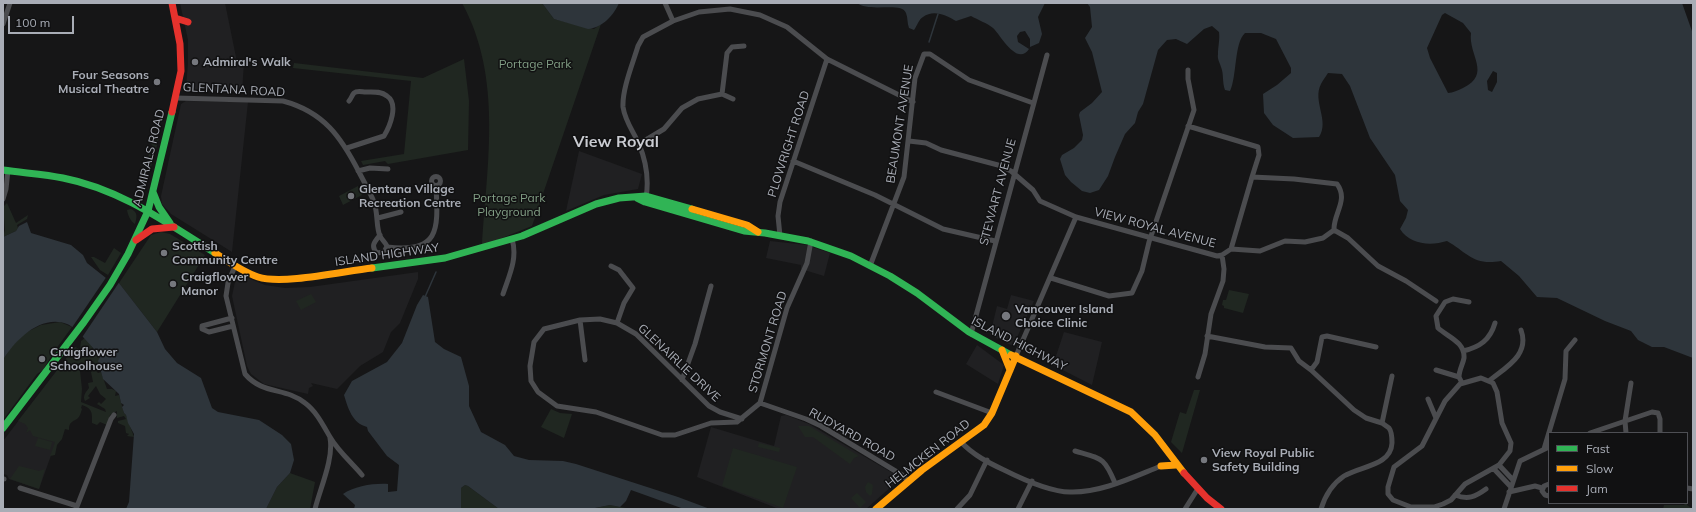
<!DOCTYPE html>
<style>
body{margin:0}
#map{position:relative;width:1696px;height:512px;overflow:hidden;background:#161617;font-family:Mulish,sans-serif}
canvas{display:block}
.frame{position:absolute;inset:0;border:4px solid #a9adb6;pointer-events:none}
.legend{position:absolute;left:1548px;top:432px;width:140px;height:72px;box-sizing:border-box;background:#111112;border:1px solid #4e4f54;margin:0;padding:5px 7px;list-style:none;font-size:12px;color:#a9adb6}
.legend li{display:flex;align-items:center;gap:8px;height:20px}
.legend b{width:20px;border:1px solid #4e4f54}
.scale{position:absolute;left:8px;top:16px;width:66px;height:18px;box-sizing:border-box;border:2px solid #a9adb6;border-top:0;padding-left:5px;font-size:12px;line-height:14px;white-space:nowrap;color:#a9adb6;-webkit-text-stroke:3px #111112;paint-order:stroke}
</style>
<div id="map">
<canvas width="1696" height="512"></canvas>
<div class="frame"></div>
<ul class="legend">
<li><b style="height:5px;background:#30b455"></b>Fast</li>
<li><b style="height:5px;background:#ff9f0a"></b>Slow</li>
<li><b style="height:5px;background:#e5322d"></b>Jam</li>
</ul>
<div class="scale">100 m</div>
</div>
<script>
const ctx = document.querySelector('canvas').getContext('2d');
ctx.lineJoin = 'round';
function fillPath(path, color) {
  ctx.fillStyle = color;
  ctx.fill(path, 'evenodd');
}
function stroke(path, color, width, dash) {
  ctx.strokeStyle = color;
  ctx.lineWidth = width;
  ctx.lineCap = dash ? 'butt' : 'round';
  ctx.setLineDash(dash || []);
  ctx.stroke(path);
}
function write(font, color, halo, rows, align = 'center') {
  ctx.font = font + ' Mulish,sans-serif';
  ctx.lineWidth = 3;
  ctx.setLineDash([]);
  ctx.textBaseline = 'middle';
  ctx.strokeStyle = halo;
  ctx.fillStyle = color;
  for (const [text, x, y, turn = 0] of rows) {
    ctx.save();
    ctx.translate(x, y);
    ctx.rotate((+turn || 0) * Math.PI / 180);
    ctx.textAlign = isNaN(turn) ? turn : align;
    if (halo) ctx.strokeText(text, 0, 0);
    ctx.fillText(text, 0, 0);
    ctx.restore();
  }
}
fillPath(new Path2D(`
 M180 3H225L237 62 244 63 242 92 190 91 186 88 188 63V40Z
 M186 101 248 102 232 252 171 214 162 204 161 196 181 104Z
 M579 151 642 174 638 189 604 195 566 211Z
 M770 241 806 245 830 253 824 276 801 269V265L766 258Z
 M418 272V279L400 323 391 332 383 352 360 366 337 389 311 383 313 386 309 388 308 394 264 384 251 374 247 366 232 296 235 282 240 275 265 285 285 288 310 287Z
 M1011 295 1034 301 1013 346 990 335 997 306 1007 309Z
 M1064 332 1102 342 1092 385 1053 365Z
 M977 345 1004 365 998 384 966 364Z
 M75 347 80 371 79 377 39 489 9 479 7 475 3 474V441Z
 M786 415 809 424 901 478 866 509H779L697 477 711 427 774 446 781 416Z`), '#202022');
fillPath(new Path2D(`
 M462 3H542L554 19 594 29 601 24 532 226 482 246C487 164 503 78 462 3Z
 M464 59 469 101 468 150 388 164 385 161 363 165 361 161 404 154 411 81 293 68 294 63 423 78Z
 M150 135H156L159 138 156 149 147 140Z
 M149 154 154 156 151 167 146 165Z
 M358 186 362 195 343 205 339 196Z
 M7 203 16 223 28 215 27 219 17 225 18 228 16 231 3 237 5 230 3 207Z
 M131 209C138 212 137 217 135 224 130 221 128 215 127 210Z
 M161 232 170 234 205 255 157 332 119 283 151 235Z
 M114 248 121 253 108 275 100 270 91 257H94L105 263Z
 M1229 290 1249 294 1243 313 1224 308V306L1222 305 1223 300H1226Z
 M311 294 316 302 301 310 296 301Z
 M60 322 72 327 53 353 43 370 37 374 3 420V360L11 347 25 333 41 325Z
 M85 338 91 345 95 353 100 356V364L94 365 93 361H89L91 369 80 371 82 389 81 402 106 412 105 409 97 404 99 402 101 404 106 399 100 394 96 386 88 396 90 398 85 401C82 396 86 392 89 388L88 383 93 382 91 372 94 369 98 373 101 372 107 389H112L116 391 115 396 119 395 124 413 126 415 134 437 127 436 129 434 126 433 125 426 118 423V421L126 419 124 416 117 418V411L110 415 107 425 100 422 97 425 92 423C92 413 93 409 82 405L81 408 82 409C81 412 80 417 77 419 72 422 69 422 69 430L65 429 62 439 57 445 55 455 50 456 55 442 33 436 30 430 26 433 28 428 25 424 18 421 75 347 80 349 81 341Z
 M1194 390H1200L1182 453 1171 442 1180 412 1186 414Z
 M551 409 560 413 572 414 564 438 541 427Z
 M798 426H809L859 456 854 458 850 464 813 437H805Z
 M38 438 52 442 50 450 35 446Z
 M759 443 780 448 779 452 758 447Z
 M733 448 797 467 783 508 722 486Z
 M19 466 39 471 45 469 39 489 10 479Z
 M290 473 315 482 310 509H266L277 487Z
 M868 482 873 485 872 494 870 496 866 492 865 487Z
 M465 485 468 486 499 509H461V488Z
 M857 493 866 502 860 508 851 498Z
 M1687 501V505L1693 509H1663L1664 505H1684Z
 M610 505 626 508 658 509H590Z`), '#202721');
fillPath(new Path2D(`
 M542 3H619C614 15 602 28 588 29L554 19Z
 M857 3H1045L1038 17 1042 34 1039 43 1030 47V39L1025 31 1020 32 1017 36 1018 42 1029 49C1017 67 1000 34 993 28 987 23 978 20 971 16L956 21C947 15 933 9 923 17 919 19 917 26 914 30L909 28C907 23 908 18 906 13 902 1 870 13 857 3Z
 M1087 3H1682L1693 34V358L1664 347H1652L1638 340 1631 331 1605 321 1557 298 1537 297 1519 276 1501 261C1473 266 1468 253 1447 241 1431 246 1410 245 1400 229L1406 218 1408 210 1400 201 1395 175 1370 138 1350 86 1342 74 1328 73C1326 76 1323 80 1321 84 1312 101 1330 121 1319 137L1293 138 1273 125 1264 113 1263 94 1277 85 1291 73V68L1276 39 1261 33H1245C1234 43 1237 77 1230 91L1225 90C1222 82 1224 74 1221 67 1220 63 1217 59 1218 54 1218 46 1220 40 1219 32L1212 26 1204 29 1187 44 1176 39 1167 40 1158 50 1143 104 1138 112 1135 123 1125 134 1115 157 1108 176 1099 190 1090 193 1082 191 1071 182 1065 175 1060 159 1062 155 1074 148 1082 140 1083 135 1079 115 1080 112 1092 103 1102 92 1092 52 1085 38 1092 27 1090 7ZM1445 13 1463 23 1471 33C1468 55 1492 74 1463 88 1458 90 1453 93 1448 93L1430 58 1427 48 1442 15ZM1493 71 1497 73V82L1492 92 1488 90 1487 81Z
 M27 222 31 233 71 245 83 255 87 263 106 278 119 283 157 332 165 349 177 363 201 378 212 408 218 412 259 420 282 435 291 444 294 460 290 473 277 487 266 509H126L129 502 134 434 128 423 126 415 124 413 122 407 124 405 121 403 119 394 103 379 98 361 100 357C95 350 76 327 67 324 41 314 15 340 3 360V237L16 231 19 226Z
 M423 295 428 297 435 342 444 349 461 357 469 386V406L481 432 505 445 514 456 529 460 563 461 576 464 678 497 710 509H684L631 490 626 501 620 507 610 505 590 509H499L468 486 465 485 461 488V509H354L355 505 343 494C354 486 375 483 388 484V492L397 491 399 465 387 456 368 431 367 427C352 423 348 408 344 395L352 381 387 362 402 343 417 305Z`), '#2e353b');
fillPath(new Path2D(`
 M107 276 120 281 81 339 71 329Z`), '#161617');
stroke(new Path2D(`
 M929 42 938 14
 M425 297 436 272`), '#2e353b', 1.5);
stroke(new Path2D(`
 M665 3 673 21
 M3 24 10 3
 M722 94 727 53 732 47 744 46
 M176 98 283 101C324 112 341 137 359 172 364 182 370 192 374 202 378 212 376 228 380 236 382 240 385 242 387 246L384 252 377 253C370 246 375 241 380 235
 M1188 126 1258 147 1259 155 1252 177
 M909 141 926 143 941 150 998 165 1011 171 1033 190 1040 201 1076 217 1217 256 1222 255 1231 249 1260 251 1285 241 1305 242 1323 238 1334 230 1348 238 1378 266 1406 281 1436 301
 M639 144 664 129 682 108 698 99 722 94 733 99
 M347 148 384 136C390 126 399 104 387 96 381 91 373 92 366 92 362 92 357 90 354 93 352 95 351 99 349 101
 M793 161 875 195 943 229 995 241
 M358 171 370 168 388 169
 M431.5 181a4.5 4.5 0 1 1 9 0a4.5 4.5 0 1 1-9 0Z
 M646 198C649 180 646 161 639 144 633 131 625 121 623 107 622 89 633 63 638 46L643 37 673 21 699 12 730 9 760 15 787 27 827 59 913 102
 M3 199 6 189 8 170
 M378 218 401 212
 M780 236 778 216 780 202 827 59
 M387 247C441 254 438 228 436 186
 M1231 249 1252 177 1294 179 1337 184C1349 200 1333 214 1334 230
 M235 266 228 283 226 296 245 374C263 395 285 387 305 403 316 411 323 425 330 437 338 451 352 463 362 475
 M611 266 619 270 633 288 624 303 617 323
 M870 266 904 177 915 78 924 54H930L969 80 1033 103
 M1051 278 1109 296 1132 293 1142 271 1149 242 1194 110 1188 79V70
 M503 294C509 276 518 258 512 239
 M232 318 202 326V329L209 332 233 326
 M580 320 585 360
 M971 334 1047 55
 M1207 336 1265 347 1291 348 1299 361 1311 370 1354 410 1366 418 1382 423 1389 428C1392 432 1392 437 1392 443 1391 466 1360 466 1344 476 1332 484 1325 496 1321 509
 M1463 351C1480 347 1490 340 1495 323
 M1016 356 1076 217
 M1311 370 1317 362 1322 337 1327 336 1376 347
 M1436 370 1459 377
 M1198 377 1205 354 1211 314 1223 281 1224 269 1222 255
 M1481 378 1493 383 1497 392 1502 423 1511 443 1510 451 1499 465 1465 484 1451 500 1443 504 1434 507H1411L1393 500 1388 494V487L1394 467 1422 446 1445 401 1460 384Z
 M682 380 695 344 711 286
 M1489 381C1506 367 1530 355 1521 330
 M1462 383 1459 377C1459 370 1463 364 1464 358 1465 342 1448 337 1438 328L1436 316 1445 302 1453 299 1469 302
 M936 392 992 413
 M1428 399 1436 418
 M760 403 806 419 821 426 902 475 908 481
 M742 419 720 412 709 406 636 334 617 323 600 319 580 320 544 329 534 342 530 366 531 381 538 392 557 406 596 412 662 435H675L711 423 737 422 760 403 787 308 807 263 811 241
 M1382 423 1392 376
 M1590 433 1652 412 1658 413 1660 419V433
 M1626 433 1625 421 1631 383
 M961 442C973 455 989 463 1004 470 1022 479 1050 492 1070 492 1101 493 1133 477 1161 466
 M1544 449 1565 379 1566 351 1575 340
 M1075 451C1102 459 1104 457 1115 483
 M1499 465 1513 480
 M1494 469 1511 487
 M3 479H4
 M1549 484 1544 486 1542 491 1545 495 1549 496
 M20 488 77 506
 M1687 488 1693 489
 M1509 492 1535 486 1542 488
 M1455 495C1468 500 1475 497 1486 489
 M76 509 111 419 114 415
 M315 509C320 489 334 458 330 438
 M957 509 970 495 987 460
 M1018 509 1032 481
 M1185 509 1197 490
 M1504 509 1520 461 1549 447`), '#4b4c4f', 5);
stroke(new Path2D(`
 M3 170C23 173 44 174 63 178 120 189 167 223 215 253
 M153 192 159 207 170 223
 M637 198 645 202 744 231 765 233 808 241 851 256 890 276 917 293 969 332 1011 355
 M372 268 445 258 522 236 596 204 619 198 646 196 692 209
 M3 428 84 322 110 285 128 254 148 211 172 112`), '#30b455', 7);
stroke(new Path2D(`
 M692 209 747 225 758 232
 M215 253C229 262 243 272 258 277 283 285 344 271 372 268
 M1002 350 1010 370
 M1011 355 1131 412 1155 435 1184 473
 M1161 466 1176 465
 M876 509 922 470 984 425 992 413 1016 356`), '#ff9f0a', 7);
stroke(new Path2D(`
 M172 3 180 44 181 71 172 112
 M175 18 188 22
 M136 240 152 229 174 227
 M1184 473 1207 498 1221 509`), '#e5322d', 7);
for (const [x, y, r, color] of [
 [195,62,4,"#76787e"],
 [157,82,4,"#76787e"],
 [351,196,4,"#76787e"],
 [164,253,4,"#76787e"],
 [173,284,4,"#76787e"],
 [1006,316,5,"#76787e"],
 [42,359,4,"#76787e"],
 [1204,460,4,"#76787e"]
]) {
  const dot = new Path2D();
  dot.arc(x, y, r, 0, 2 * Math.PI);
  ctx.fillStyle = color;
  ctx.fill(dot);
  stroke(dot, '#111112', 1.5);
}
write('bold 12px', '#a9adb6', '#111112', [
 ["Admiral's Walk",203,62],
 ["Four Seasons",149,75,"right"],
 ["Musical Theatre",149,89,"right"],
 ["Glentana Village",359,189],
 ["Recreation Centre",359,203],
 ["Scottish",172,246],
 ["Community Centre",172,260],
 ["Craigflower",181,277],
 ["Manor",181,291],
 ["Vancouver Island",1015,309],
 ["Choice Clinic",1015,323],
 ["Craigflower",50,352],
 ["Schoolhouse",50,366],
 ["View Royal Public",1212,453],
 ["Safety Building",1212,467]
], 'left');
write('12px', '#829f85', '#111112', [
 ["Portage Park",535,64],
 ["Portage Park",509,198],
 ["Playground",509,212]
]);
write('12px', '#a9adb6', '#111112', [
 ["GLENTANA ROAD",234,90,3],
 ["BEAUMONT AVENUE",900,124,-81],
 ["PLOWRIGHT ROAD",789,144,-72],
 ["ADMIRALS ROAD",149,158,-76],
 ["STEWART AVENUE",998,192,-75],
 ["VIEW ROYAL AVENUE",1155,228,15],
 ["ISLAND HIGHWAY",387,255,-8],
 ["STORMONT ROAD",768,342,-73],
 ["ISLAND HIGHWAY",1019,344,27],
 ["GLENAIRLIE DRIVE",679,363,43],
 ["RUDYARD ROAD",852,435,29],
 ["HELMCKEN ROAD",928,454,-38]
]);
write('bold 16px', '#caccd2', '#111112', [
 ["View Royal",616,142]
]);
</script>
